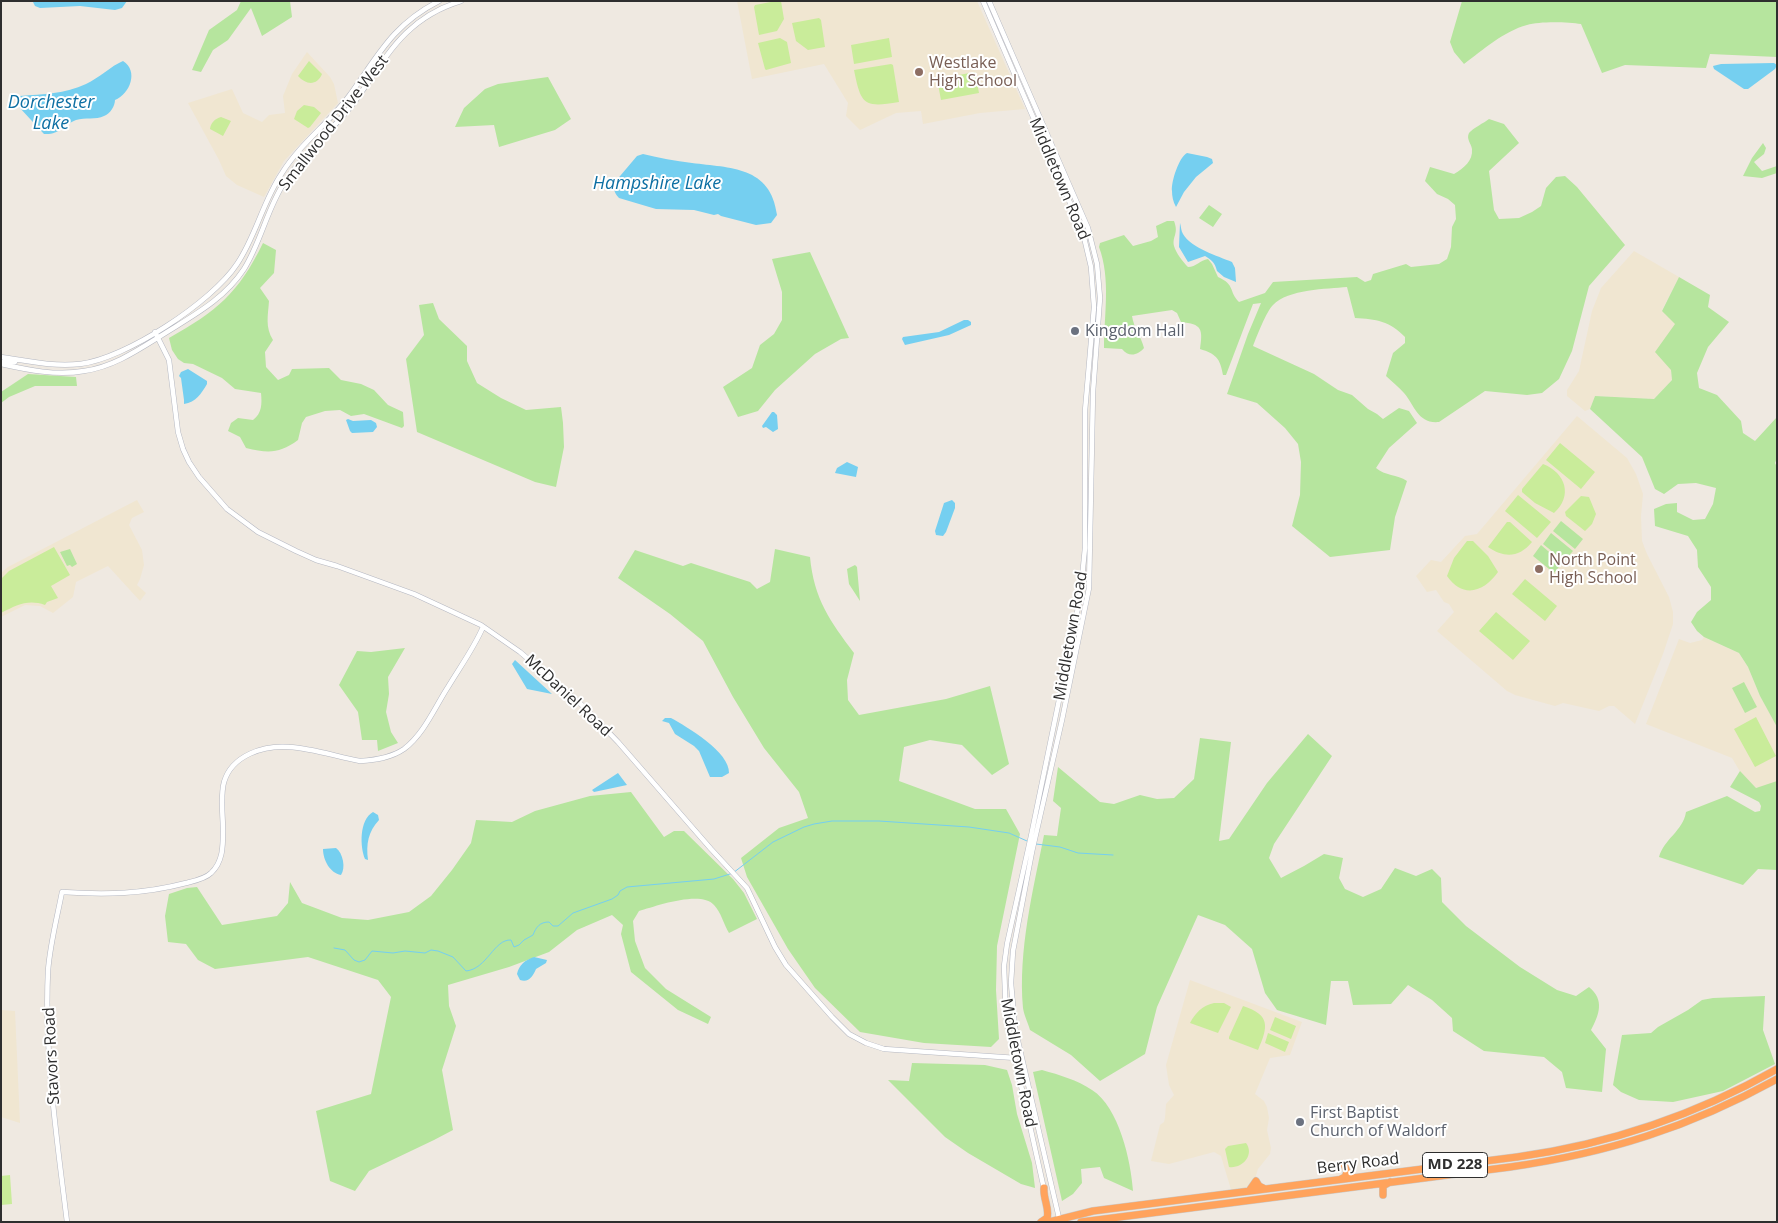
<!DOCTYPE html>
<style>
body{margin:0}
#map{position:relative;width:1778px;height:1223px;overflow:hidden;background:#efe9e1;font-family:"Open Sans",sans-serif}
canvas{display:block}
.frame{position:absolute;inset:0;border:2px solid #2e2e2e;pointer-events:none}
</style>
<div id="map">
<canvas width="1778" height="1223"></canvas>
<div class="frame"></div>
</div>
<script>
const ctx = document.querySelector('canvas').getContext('2d');
ctx.lineJoin = 'round';
function fillPath(path, color) {
  ctx.fillStyle = color;
  ctx.fill(path, 'evenodd');
}
function stroke(path, color, width, dash) {
  ctx.strokeStyle = color;
  ctx.lineWidth = width;
  ctx.lineCap = dash ? 'butt' : 'round';
  ctx.setLineDash(dash || []);
  ctx.stroke(path);
}
function write(font, color, halo, rows, align = 'center') {
  ctx.font = font + ' "Open Sans",sans-serif';
  ctx.lineWidth = 4;
  ctx.setLineDash([]);
  ctx.textBaseline = 'middle';
  ctx.strokeStyle = halo;
  ctx.fillStyle = color;
  for (const [text, x, y, turn = 0] of rows) {
    ctx.save();
    ctx.translate(x, y);
    ctx.rotate((+turn || 0) * Math.PI / 180);
    ctx.textAlign = isNaN(turn) ? turn : align;
    if (halo) ctx.strokeText(text, 0, 0);
    ctx.fillText(text, 0, 0);
    ctx.restore();
  }
}
fillPath(new Path2D(`
 M737 1H977L1025 109 980 113 923 124 921 111 896 113 860 130 846 116 848 103 824 64 752 79Z
 M307 52 330 77 334 84 338 103 284 161 264 197 237 185 226 176 219 160 188 103 232 89 243 113 262 122 269 115 285 113 283 96 292 74Z
 M1634 251 1679 277 1662 310 1676 324 1671 370 1672 380 1654 399 1595 396 1590 409 1585 411 1567 396V390L1579 371 1592 311 1601 288Z
 M1577 416 1627 458 1636 474 1643 494 1641 516 1642 541 1647 554 1669 597 1673 612V624L1663 654 1635 724 1614 706H1609L1599 711 1563 703 1555 706 1515 695 1507 691 1437 631 1454 612 1449 604 1444 602 1436 590 1427 592 1416 576 1431 560 1441 562 1465 536 1477 534Z
 M137 500 144 512 132 518 129 525 142 550 144 565 140 579 137 585 146 593 140 601 108 566 76 582 73 597 53 613 40 606 25 605 1 617V573L8 567Z
 M1704 637 1739 653 1748 667 1760 696 1777 726V781L1775 783 1756 788 1742 775 1732 758 1646 724 1679 639 1690 643 1702 640Z
 M1190 980 1302 1022 1290 1055 1270 1058 1255 1094 1264 1101 1267 1107 1269 1118 1267 1130 1271 1148 1270 1154 1258 1169 1252 1188 1232 1193 1221 1156 1214 1152 1169 1164 1151 1161 1160 1125 1164 1122 1165 1118 1166 1104 1174 1095 1169 1085 1166 1065Z
 M1 1010 15 1011 20 1123 1 1117Z`), '#f0e6d1');
fillPath(new Path2D(`
 M241 1H290L292 17 262 36 251 8 228 40 213 50 201 72 192 70 209 30 237 10Z
 M1462 1H1777V57L1710 54 1706 68 1625 65 1602 73 1581 24C1568 22 1540 21 1527 25 1504 31 1483 50 1464 64L1454 52 1450 42Z
 M548 77 571 119 555 130 499 147 494 125 455 127 464 108 485 89 498 84Z
 M1489 119 1504 124 1519 143 1489 171 1494 210 1499 219 1519 218 1532 212 1541 206 1546 188 1556 177 1565 176 1577 187 1625 245 1589 286 1572 351 1559 379 1542 393 1527 395 1485 391 1439 422C1418 424 1415 406 1404 393 1399 387 1392 382 1386 376L1393 353 1405 343V337C1390 321 1376 319 1355 318L1347 287C1327 289 1288 289 1273 305 1266 312 1257 336 1253 346L1314 374 1338 390 1352 395 1368 409 1377 414 1383 419 1399 408 1409 411 1417 423 1389 448 1376 468C1385 476 1397 474 1407 481L1395 517 1390 550 1330 557 1292 526 1300 495 1301 462 1298 444 1285 428 1257 403 1227 394 1248 334 1261 303 1253 304 1226 375H1223C1220 358 1216 354 1200 349 1203 329 1202 324 1181 322L1177 313 1172 310 1132 316C1134 329 1141 336 1144 348 1138 355 1129 358 1122 349L1104 348C1104 315 1111 279 1099 247L1100 243 1124 235 1133 246 1151 241 1158 237 1156 226 1167 221H1174C1179 234 1172 236 1174 246 1176 253 1183 262 1188 267 1196 267 1200 260 1208 259L1212 264 1218 277C1236 285 1228 291 1239 302L1265 293 1273 282 1357 277 1365 282 1371 280 1373 274 1406 264 1411 267 1439 264 1447 259 1451 247 1452 227 1456 219 1455 205 1448 199 1437 194 1425 181 1430 167 1454 174C1464 168 1473 161 1472 149 1471 143 1466 139 1469 133 1473 128 1484 123 1489 119Z
 M1763 143 1766 148 1764 154 1754 162 1762 171 1777 166V173L1762 178 1743 176 1752 158Z
 M1209 205 1222 214 1213 227 1199 218Z
 M263 243 276 250 274 273 260 288 269 301C268 316 265 327 273 340L265 352 266 367 278 380 289 375 292 369 329 368 341 380 361 384 374 390 388 405 403 412 404 426 402 428 364 414 351 416 340 410 325 411 306 417 302 423 298 440C279 454 268 453 246 448L240 437 228 431 231 423 238 418 253 420C262 413 262 404 261 393L235 389 222 378 193 364 184 363 178 359 172 350 169 338C217 311 238 294 263 243Z
 M810 252 849 338 841 339 815 354 775 390 758 411 738 417 723 387 752 368 760 345 774 334 782 320V292L772 259Z
 M1679 277 1710 295 1708 307 1729 322 1708 347 1697 373 1699 388 1717 395 1741 421 1743 433 1755 441 1777 417V458L1775 463 1777 467V727L1760 696 1748 667 1739 653 1704 637 1697 631 1691 622 1697 612 1711 600V587L1698 567 1697 550 1688 536 1655 526 1654 509 1666 504 1677 503V512L1693 520 1705 519 1713 504 1716 488 1696 483 1678 484 1664 494 1655 489 1642 457 1590 409 1595 396 1654 399 1672 380 1671 370 1655 352 1675 324 1662 311Z
 M433 303 439 319 467 346V361L477 383 501 398 526 410 561 407 563 423 564 447 556 487 535 482 417 432 406 359 424 335 419 305Z
 M28 374 76 377 77 386H35L9 397 1 403V392Z
 M1561 521 1583 539 1575 549 1553 531Z
 M1551 533 1573 551 1564 561 1543 544Z
 M1541 545 1562 563 1554 573 1533 556Z
 M70 549 77 564 72 567 70 565 67 566 60 552Z
 M775 549 810 557C814 599 830 621 854 653L847 680 848 700 859 715 946 699 990 686 1009 764 992 775 962 745 930 740 904 747 899 781 975 809H1006L1020 834 997 946 996 990 999 1039 991 1047 924 1043 860 1032 815 988 788 949 747 877 741 858 779 828 808 818 799 792 764 748 733 697 703 641 670 614 618 578 635 550 683 566 691 563 750 582 757 589 770 582Z
 M855 565 857 567 860 601 849 584 847 569Z
 M405 648 388 677 389 694 386 712 391 732 398 743 378 751 377 740H362L358 712 339 685 357 651 371 652Z
 M1744 682 1757 707 1745 713 1732 688Z
 M1308 734 1332 756 1274 844 1269 858 1281 878 1304 866 1324 854 1343 858 1339 878 1345 889 1363 897 1381 889 1395 868 1416 876 1432 869 1441 878 1442 902 1466 926 1520 967 1557 990 1576 996 1589 987C1605 1000 1599 1015 1591 1030L1606 1049 1602 1092 1566 1088 1562 1072 1544 1057 1484 1051 1453 1031 1452 1018 1432 1000 1408 985 1391 1004 1353 1005 1348 981H1331L1326 1025 1277 1010 1265 993 1252 949 1225 925 1198 915 1157 1007 1145 1054 1100 1081 1071 1055 1030 1030C1028 1023 1024 1015 1023 1008 1018 950 1033 891 1044 835L1057 836 1061 808 1053 801 1058 767 1100 802 1114 804 1140 795 1157 799 1174 798 1194 779 1200 738 1231 742 1219 841 1229 839 1267 783Z
 M1740 771 1756 788 1777 781V870L1758 869 1743 885 1659 857C1664 839 1683 831 1686 812L1727 796 1755 812 1760 811 1761 806 1759 802 1730 787Z
 M631 792 664 837 674 831H684L733 879 744 893 757 919 729 933C724 925 721 912 714 905 701 890 656 906 639 911L633 921 635 941 645 968 666 989 711 1017 708 1024 678 1010 631 972 621 934 623 925 612 915 577 930 549 952 509 967 448 985 449 1006 456 1026 442 1070 453 1130 434 1140 369 1171 355 1191 330 1181 316 1111 371 1094 391 997 378 980 308 957 215 969 198 960 186 944 168 942 165 916 169 894 187 888 197 887 222 925 277 916 288 903 290 882 302 903 342 918 368 920 409 912 431 896 452 870 471 843 476 820 512 822 535 811 590 796Z
 M1765 996 1763 1030 1775 1064 1723 1091 1673 1102 1639 1100 1621 1092 1613 1085 1622 1035 1651 1033 1658 1027 1688 1010 1702 1000 1713 998Z
 M912 1063 985 1065 1007 1070 1012 1085 1017 1114 1032 1163 1035 1188 1021 1184 968 1153 945 1137 888 1080 909 1081Z
 M1042 1070C1060 1075 1077 1080 1092 1090 1119 1107 1131 1161 1133 1191L1104 1178 1100 1167 1081 1169 1082 1183 1073 1194 1062 1201 1033 1072Z`), '#b6e59e');
fillPath(new Path2D(`
 M776 1H781L784 19 777 31 759 35 754 7 755 5Z
 M819 18 821 20 825 47 808 50 796 41 792 23Z
 M780 38 787 42 791 63 766 70 765 69 758 43Z
 M889 38 892 57 854 64 851 45Z
 M309 61 322 74C317 86 306 85 298 76Z
 M891 64 893 65 899 102C864 108 861 105 854 70Z
 M975 72 979 93 941 100 937 79Z
 M304 105 314 107 321 113 310 127 308 128 294 119 297 111Z
 M221 117 231 121 223 136 210 129C211 122 215 119 221 117Z
 M1560 443 1595 472 1581 489 1546 460Z
 M1543 464C1566 473 1573 496 1554 513L1535 503 1522 492V489Z
 M1518 495 1551 522 1537 538 1505 511Z
 M1581 496 1589 497 1596 514 1592 524 1585 531 1566 516 1565 512Z
 M1507 522H1510L1532 542C1519 558 1504 558 1488 547Z
 M1467 541H1473L1488 556 1498 572C1484 592 1463 599 1447 576L1454 558Z
 M54 547 70 575 51 586 58 598 47 602 45 605C28 599 17 605 1 613V579L9 571Z
 M1525 579 1557 606 1545 621 1512 594Z
 M1496 612 1530 641 1513 660 1479 631Z
 M1756 717 1776 756 1755 767 1734 729Z
 M1214 1003H1224L1231 1007 1218 1033 1190 1023C1196 1012 1202 1006 1214 1003Z
 M1243 1006C1271 1015 1268 1027 1258 1050L1229 1039V1037Z
 M1275 1017 1296 1026 1291 1039 1270 1030Z
 M1268 1033 1289 1042 1285 1052 1265 1043Z
 M1246 1143C1255 1155 1242 1169 1229 1167L1225 1149 1228 1146Z
 M10 1175 12 1204 1 1205V1176Z`), '#c9ec9a');
fillPath(new Path2D(`
 M127 1 122 8 115 10 80 6 40 8 35 6 33 2Z
 M123 61C139 71 130 94 115 100 115 106 110 114 104 116 96 120 85 117 76 120 63 125 60 135 44 134L19 107 16 101 20 96C43 94 65 94 86 84 99 78 111 66 123 61Z
 M1774 63 1777 65 1775 69 1748 89H1744L1714 69 1713 66 1721 64Z
 M1187 153 1207 157 1212 159 1213 163 1196 177 1184 192 1176 207C1173 202 1172 196 1172 191 1171 182 1179 157 1187 153Z
 M643 154C659 158 675 161 692 163 730 168 771 166 777 215L771 223 756 225 721 216 718 214 714 215 694 210 656 209 619 198C614 193 613 188 615 182L637 156Z
 M1180 223C1181 226 1181 231 1183 234 1191 248 1218 256 1232 262L1235 268 1236 282 1224 277 1217 271C1215 263 1212 260 1205 256L1188 262 1179 247Z
 M964 320H968L971 322V325L949 335 905 345 902 339 903 337 939 332Z
 M188 369 207 381V384C201 394 196 402 184 404V400L181 378 179 376 181 372Z
 M772 412H774L777 415 778 429 773 432 766 427 763 428 762 426Z
 M348 419 353 421 371 420 376 423 377 427 373 432 352 433 350 431 346 420Z
 M847 462 858 467 856 477 835 473 837 468Z
 M952 500 955 503V508L946 532 943 536 936 535 935 531 944 503Z
 M515 660 552 694 527 689 512 664Z
 M665 718H671C687 727 730 752 729 773L722 777H710L699 751 694 746 675 734 669 723 662 721Z
 M618 773 627 785 594 792 592 790Z
 M373 812 378 815 379 820C368 832 366 844 368 860L365 859C360 847 359 820 373 812Z
 M336 848C343 853 346 868 341 875 330 873 323 860 323 849Z
 M534 957 547 960 546 963 536 969C533 976 529 983 520 980L517 974C519 965 525 960 534 957Z`), '#75cff0');
stroke(new Path2D(`
 M1036 844 1060 847 1078 853 1113 855
 M334 948 345 950 354 960 359 962 365 960 372 951 393 953 405 951 425 953 431 950 438 951 453 957 466 971C487 969 494 939 511 940L514 947 519 945 524 940 533 935C536 927 540 922 549 922L553 926H558L573 913 612 899 618 895 620 891 627 887 714 879 733 873 773 842 804 827 814 824 832 821H879L969 827 1009 833 1027 841`), '#75cff0', 1);
const secondary = new Path2D(`
 M983 1 1083 233 1091 267 1094 307 1085 411V548L1080 598 1031 836 1007 944 1004 966 1006 1018 1044 1189
 M989 1 1088 228 1097 264 1100 298 1093 392 1089 588 1062 720 1032 852 1013 951 1011 983 1015 1028 1059 1218V1222
 M155 332 169 360 178 432 183 449 189 462 199 477 227 509 258 532 296 551 316 560 337 566 414 594 481 625 520 652 583 706 618 742 711 849 747 888 775 947 786 965 832 1017 849 1034 866 1043 884 1049 1016 1058
 M1 357C28 361 53 367 80 364 125 359 212 302 237 264 256 236 263 201 282 173 300 144 329 123 349 96 378 56 392 25 439 1
 M1 363 5 361 15 362
 M1 364C28 370 57 376 84 371 112 367 135 352 159 337 190 317 223 301 244 269 261 242 267 209 284 183 304 152 334 130 356 100 387 56 405 18 461 1
 M67 1222C57 1139 44 1054 48 971 50 944 57 918 62 892 106 895 144 894 186 883 194 881 205 879 211 873 223 862 223 846 223 831 223 815 220 797 224 782 232 755 264 745 289 747 311 748 338 757 360 761 375 760 391 758 404 749 424 734 435 707 448 687 460 667 474 648 483 627`);
const highway = new Path2D(`
 M1341 1179 1345 1177 1347 1172 1344 1164
 M1249 1191 1256 1181 1259 1186 1265 1189
 M1383 1195V1186L1390 1182
 M1041 1222 1047 1218C1050 1209 1043 1199 1044 1188
 M1049 1222 1093 1211 1517 1157C1610 1144 1696 1115 1777 1069
 M1081 1222 1510 1167C1608 1153 1690 1127 1777 1079`);
stroke(secondary, '#b4b7c1', 5.5);
stroke(highway, '#c9c9c9', 8);
stroke(secondary, '#fff', 4.5);
stroke(highway, '#ffa35c', 7);
for (const [x, y, r, color] of [
 [919,72,5,"#8d6e63"],
 [1075,331,5,"#6b7280"],
 [1539,569,5,"#8d6e63"],
 [1300,1122,5,"#6b7280"]
]) {
  const dot = new Path2D();
  dot.arc(x, y, r, 0, 2 * Math.PI);
  ctx.fillStyle = color;
  ctx.fill(dot);
  stroke(dot, '#fff', 2);
}
for (const [x, y, w] of [
 [1455,1165,65]
]) {
  const box = new Path2D();
  box.roundRect(x - w / 2, y - 12.5, w, 25, 4);
  ctx.fillStyle = '#fff';
  ctx.fill(box);
  stroke(box, '#2e2e2e', 1);
}
write('bold 15px', '#2e2e2e', null, [
 ["MD 228",1455,1165]
]);
write('16px', '#785e54', '#fff', [
 ["Westlake",929,63],
 ["High School",929,81],
 ["North Point",1549,560],
 ["High School",1549,578]
], 'left');
write('16px', '#2e2e2e', '#fff', [
 ["Smallwood Drive West",334,123,-52],
 ["Middletown Road",1059,179,67],
 ["Middletown Road",1071,636,-80],
 ["McDaniel Road",568,696,43],
 ["Stavors Road",52,1056,-93],
 ["Middletown Road",1018,1063,79],
 ["Berry Road",1358,1164,-7]
]);
write('16px', '#5b616d', '#fff', [
 ["Kingdom Hall",1085,331],
 ["First Baptist",1310,1113],
 ["Church of Waldorf",1310,1131]
], 'left');
write('italic 18px', '#0d6fa3', '#fff', [
 ["Dorchester",51,103],
 ["Lake",51,124],
 ["Hampshire Lake",657,184]
]);
</script>
